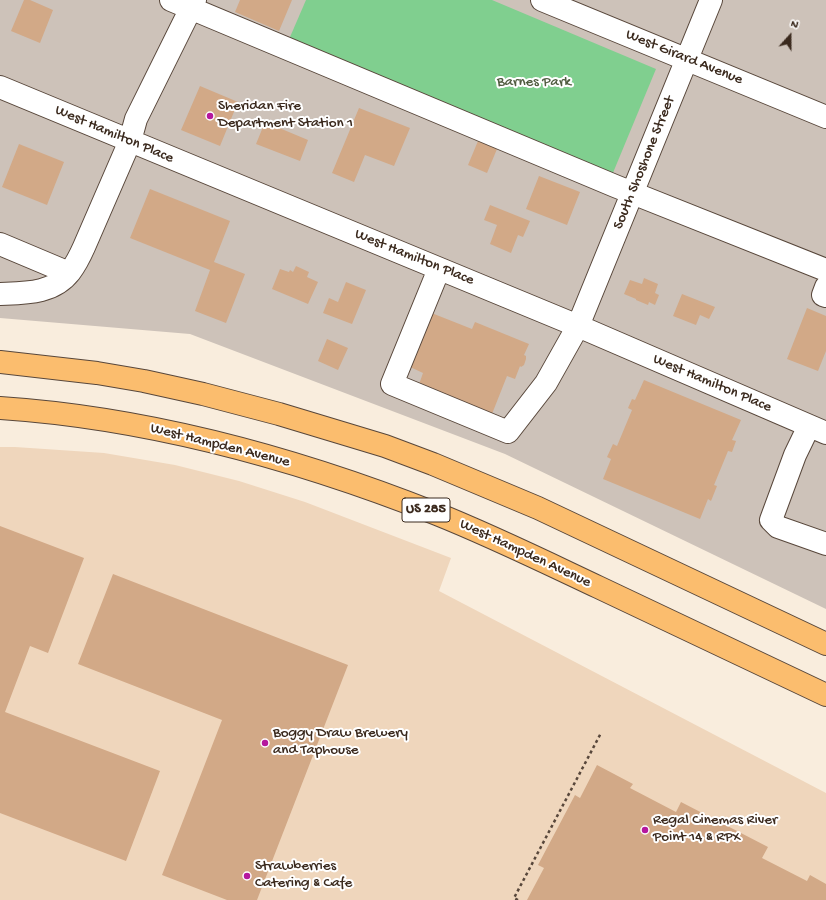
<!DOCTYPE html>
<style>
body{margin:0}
#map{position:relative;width:826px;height:900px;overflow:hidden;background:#f9eddd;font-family:"Gochi Hand",sans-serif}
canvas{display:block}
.north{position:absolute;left:770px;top:16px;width:40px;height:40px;-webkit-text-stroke:3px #fff;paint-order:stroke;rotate:21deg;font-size:11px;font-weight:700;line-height:16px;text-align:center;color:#3b2a1e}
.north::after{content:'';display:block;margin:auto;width:14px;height:18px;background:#3b2a1e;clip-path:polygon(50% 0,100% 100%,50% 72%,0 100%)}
</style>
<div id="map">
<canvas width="826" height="900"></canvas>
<div class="north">N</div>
</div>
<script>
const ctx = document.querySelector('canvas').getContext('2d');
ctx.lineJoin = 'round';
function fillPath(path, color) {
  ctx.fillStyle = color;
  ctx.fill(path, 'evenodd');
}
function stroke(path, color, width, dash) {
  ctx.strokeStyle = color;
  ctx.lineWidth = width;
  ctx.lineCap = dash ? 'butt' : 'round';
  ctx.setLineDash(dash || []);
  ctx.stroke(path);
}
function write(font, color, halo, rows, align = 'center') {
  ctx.font = font + ' "Gochi Hand",sans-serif';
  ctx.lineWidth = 4;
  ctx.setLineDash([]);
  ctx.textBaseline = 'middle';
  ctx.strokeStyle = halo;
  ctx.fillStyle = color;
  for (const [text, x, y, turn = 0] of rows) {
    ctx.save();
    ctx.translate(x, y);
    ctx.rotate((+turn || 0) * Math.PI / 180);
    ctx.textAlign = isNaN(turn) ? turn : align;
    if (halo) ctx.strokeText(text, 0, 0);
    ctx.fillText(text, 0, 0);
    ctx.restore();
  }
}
fillPath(new Path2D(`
 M0 447H15L104 453 175 465 239 481 305 502 451 558 439 591 826 793V900H0Z`), '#efd6bc');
fillPath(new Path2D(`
 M0 0H826V609L505 454 190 334 0 318Z`), '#cdc2b9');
fillPath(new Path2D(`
 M306 0H492L656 69 610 180 287 44Z`), '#80cf8f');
fillPath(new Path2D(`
 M24 0H30L53 10 40 43 11 31Z
 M240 0H292L279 31 235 12Z
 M200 86 238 102 220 146 181 130Z
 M359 108 410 128 394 166 365 155 354 182 332 173Z
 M265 122 308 140 300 161 256 144Z
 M478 141 497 149 487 173 468 165Z
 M19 144 64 162 47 205 2 187Z
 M539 176 580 192 567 225 526 209Z
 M150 189 230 221 214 262 245 274 226 323 195 311 210 270 130 238Z
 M490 205 530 221 523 237 518 235 511 253 490 244 497 225 484 220Z
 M296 266 309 272 307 277 318 282 308 304 272 289 280 269 289 272 290 270 293 272Z
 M644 278 658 284 655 293 659 295 655 305 649 302 648 305 636 300V299L624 294 630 280 642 284Z
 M346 282 366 290 352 324 323 313 329 298 338 302Z
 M682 294 715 307 709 319 700 315 696 325 673 316Z
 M807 308 826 316V351L818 371 787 359Z
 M429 312 472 329 475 322 529 344 524 355 526 356V359L524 365 521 367 520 366 515 379 507 376 490 419 417 390 423 373 408 366Z
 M327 339 348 348 338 370 318 361Z
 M644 380 741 420 732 440 736 441 732 452 728 451 714 485 717 486 711 501 708 499 700 519 603 479 611 459 607 457 613 444 617 446 632 410 628 408 632 399 635 400Z
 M0 526 84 558 48 653 30 646 5 712 160 771 126 861 0 813Z
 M113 574 348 665 257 900H227L162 875 222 720 78 664Z
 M597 765 633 784 630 788 676 812 681 802 768 847 762 858 807 881 810 875 826 884V900H527L544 868 538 865 575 795 580 798Z`), '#d2a987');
const minor = new Path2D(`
 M171 0 615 186 826 270
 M542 0 826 117
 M0 87 578 326 826 433
 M0 244 69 273
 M439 269 392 384 508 432 546 383 578 326 711 0
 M826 287 823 295 826 296
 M0 294C25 293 53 294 70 272 76 264 80 256 84 247L130 141 136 119 195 0
 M809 426 795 455 771 520 778 527 826 544`);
const highway = new Path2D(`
 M0 362 97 373 144 381 203 394 279 414 385 446 433 464 538 508 826 644
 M0 408C150 418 298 459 437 514 492 536 545 562 598 587 674 623 750 659 826 695`);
stroke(minor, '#58473b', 24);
stroke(highway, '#58473b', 24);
stroke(new Path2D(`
 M518 900 514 898 601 733`), '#58473b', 2.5, [3, 3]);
stroke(minor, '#fff', 22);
stroke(highway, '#fbbd6e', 22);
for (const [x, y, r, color] of [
 [210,116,4,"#b5179e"],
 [265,743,4,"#b5179e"],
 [645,830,4,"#b5179e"],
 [247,876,4,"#b5179e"]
]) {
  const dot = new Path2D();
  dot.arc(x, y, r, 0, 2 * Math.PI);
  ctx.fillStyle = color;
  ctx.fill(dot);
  stroke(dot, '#fff', 1.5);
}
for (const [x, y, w] of [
 [426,510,48]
]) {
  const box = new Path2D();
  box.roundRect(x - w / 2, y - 12, w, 24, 3);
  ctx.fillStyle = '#fff';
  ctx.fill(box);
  stroke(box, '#3b2a1e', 1);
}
write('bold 14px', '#3b2a1e', null, [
 ["US 285",426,510]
]);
write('15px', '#3b2a1e', '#fff', [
 ["West Girard Avenue",684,58,22],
 ["West Hamilton Place",114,135,23],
 ["South Shoshone Street",645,163,-68],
 ["West Hamilton Place",414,258,22],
 ["West Hamilton Place",712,384,23],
 ["West Hampden Avenue",220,446,14],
 ["West Hampden Avenue",525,554,25]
]);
write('15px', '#505c40', '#fff', [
 ["Barnes Park",534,83]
]);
write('15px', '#3b2a1e', '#fff', [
 ["Sheridan Fire",218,107],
 ["Department Station 1",218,124],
 ["Boggy Draw Brewery",273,734],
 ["and Taphouse",273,751],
 ["Regal Cinemas River",653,821],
 ["Point 14 & RPX",653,838],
 ["Strawberries",255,867],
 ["Catering & Cafe",255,884]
], 'left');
</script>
